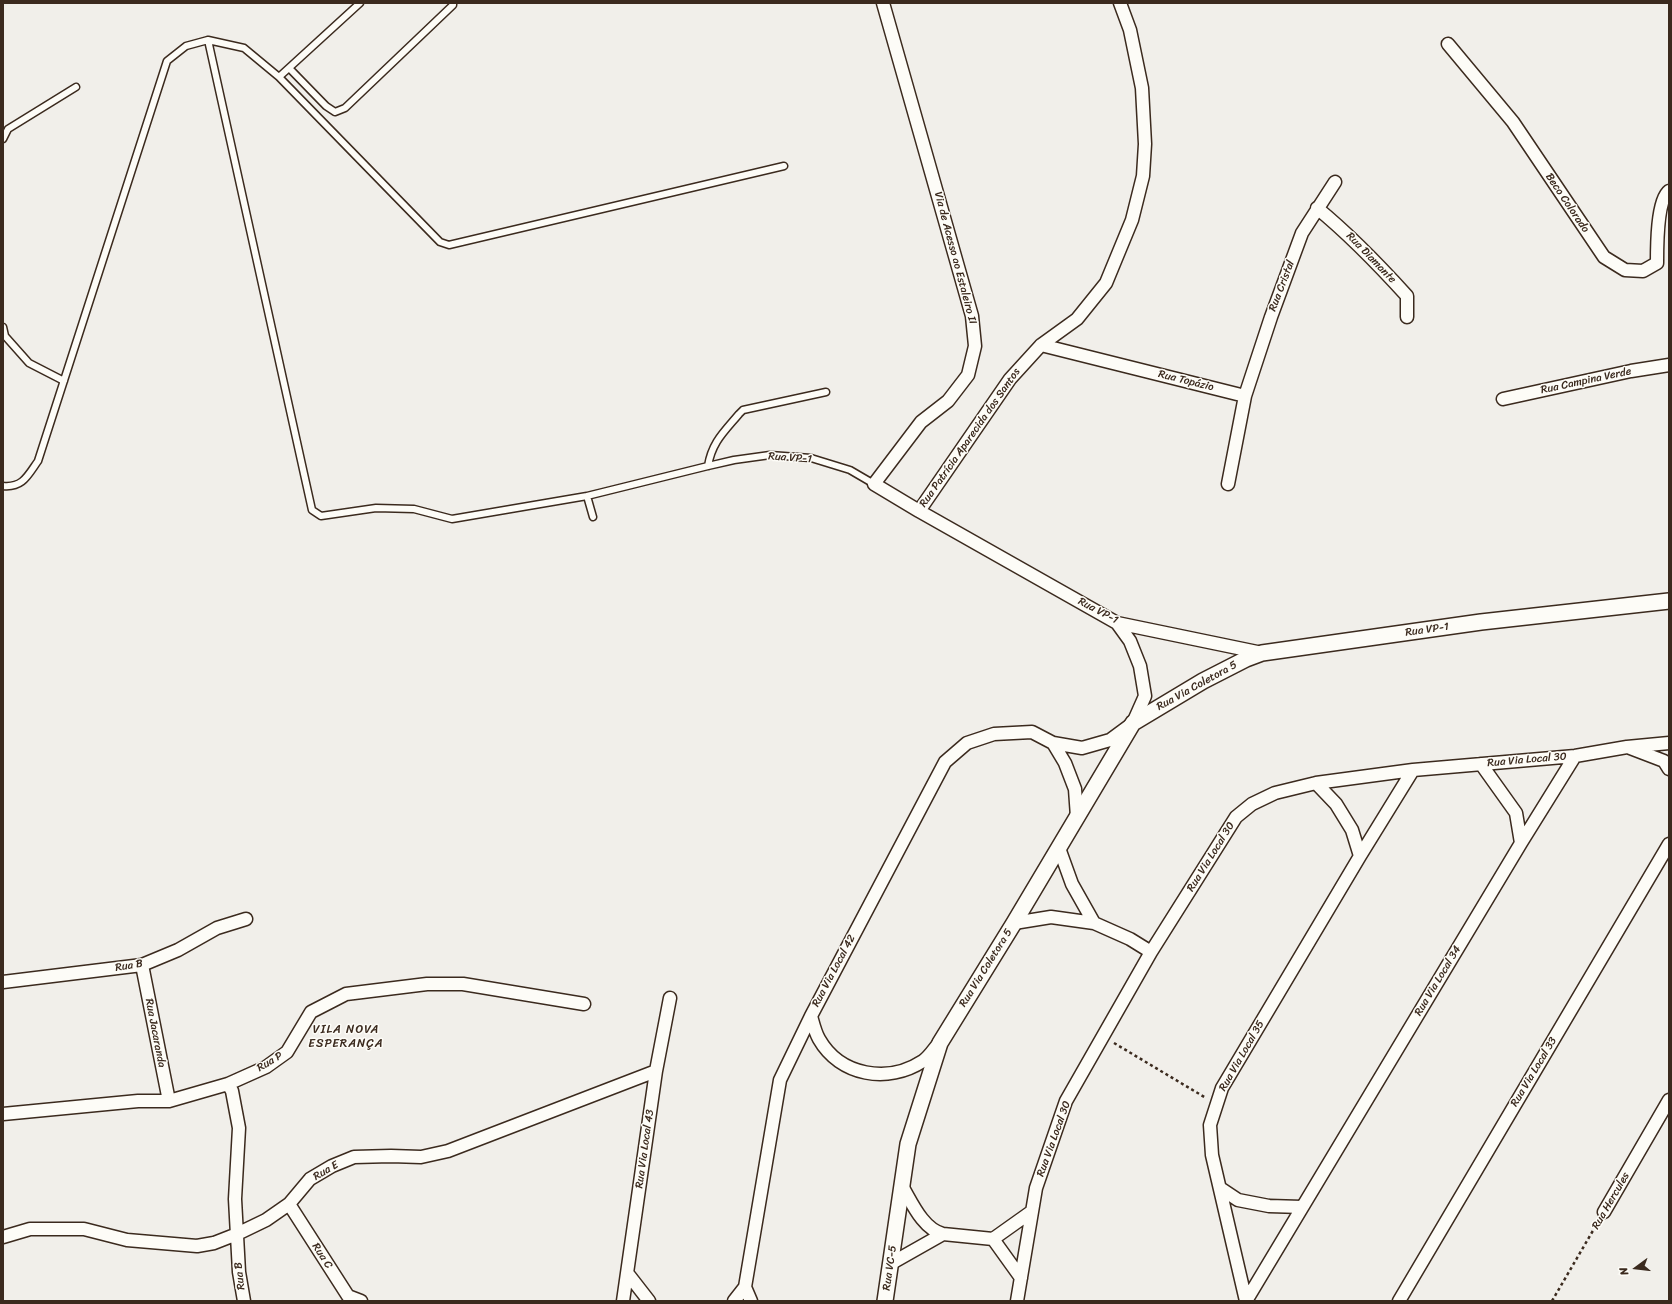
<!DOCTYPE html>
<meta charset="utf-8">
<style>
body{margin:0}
#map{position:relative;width:1672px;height:1304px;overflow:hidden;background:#f1efea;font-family:Sriracha,sans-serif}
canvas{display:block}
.frame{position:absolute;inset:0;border:4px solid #3b2a1e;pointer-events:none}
.north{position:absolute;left:1616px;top:1248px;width:40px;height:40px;-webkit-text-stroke:3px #fdfcf7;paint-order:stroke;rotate:255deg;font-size:11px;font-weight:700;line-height:16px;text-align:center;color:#3b2a1e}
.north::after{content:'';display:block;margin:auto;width:14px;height:18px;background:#3b2a1e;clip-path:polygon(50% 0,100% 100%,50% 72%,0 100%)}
</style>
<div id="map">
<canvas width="1672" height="1304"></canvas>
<div class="frame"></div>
<div class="north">N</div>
</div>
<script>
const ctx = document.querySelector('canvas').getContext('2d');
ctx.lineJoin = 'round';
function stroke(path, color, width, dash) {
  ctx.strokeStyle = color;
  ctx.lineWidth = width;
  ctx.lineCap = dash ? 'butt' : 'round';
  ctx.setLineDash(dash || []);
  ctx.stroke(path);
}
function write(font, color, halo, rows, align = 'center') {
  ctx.font = font + ' Sriracha,sans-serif';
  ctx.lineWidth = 3;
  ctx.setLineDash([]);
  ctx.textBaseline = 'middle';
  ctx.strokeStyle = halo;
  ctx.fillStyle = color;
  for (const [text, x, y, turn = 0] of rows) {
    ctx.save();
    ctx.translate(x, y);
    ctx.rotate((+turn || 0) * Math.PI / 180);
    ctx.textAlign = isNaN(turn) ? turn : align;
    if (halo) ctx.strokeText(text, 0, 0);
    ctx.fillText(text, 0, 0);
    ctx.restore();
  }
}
const service = new Path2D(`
 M208 40 312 510 321 516 376 508 414 509 452 519 587 496 708 466 734 460 770 455 811 458 850 470 874 484
 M289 68 326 106 335 112 345 108 453 5V3
 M279 77 360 3
 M3 139 8 129 76 87
 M3 327 5 336 29 363 64 381
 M708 466C712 442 724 432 739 414L743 410 826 392
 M3 486C23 488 28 475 38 461L167 61 186 46 208 40 244 48 279 77 440 242 449 245 784 166
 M587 496 593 517`);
const minor = new Path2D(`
 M883 3 972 316 975 346 968 375 948 401 921 422 874 484 919 511 1117 623 1262 653
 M1448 44 1513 122 1604 257 1625 270 1643 271 1657 263C1657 247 1657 200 1669 191
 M1317 208C1350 235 1378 264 1407 296V317
 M1041 345 1245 396
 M1503 399 1631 371 1669 365
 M1228 484 1245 396 1271 317 1302 233 1335 182
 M919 511 1010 379 1041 345 1077 319 1106 283 1132 220 1143 176 1145 144 1142 88 1130 30 1120 3
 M1053 743 1065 763 1075 789 1077 817
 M1630 748 1664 761 1669 769
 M1481 764 1516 813 1521 843
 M1316 783 1336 804 1352 830 1360 856
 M1059 848 1072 884 1094 923
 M1014 923 1051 917 1094 923 1130 939 1151 952
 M142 965 169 1101
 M3 982 142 965 178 950 217 928 246 919
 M811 1016C813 1023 815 1032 819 1039 840 1076 888 1084 923 1061 929 1057 934 1049 939 1043
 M228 1084 232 1091 239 1128 235 1199 239 1272 244 1301
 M3 1114 138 1101H169L228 1084 266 1067 287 1052 311 1012 346 994 427 984H463L584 1004
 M902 1186C912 1203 923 1229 943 1234
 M1220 1188 1238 1200 1269 1206 1302 1207
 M289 1204 348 1296 361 1301
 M1604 1212 1669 1100
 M3 1237 30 1229H84L127 1240 197 1246 214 1243 237 1234 266 1220 289 1204 310 1179 332 1166 354 1157 391 1156 421 1157 448 1151 656 1071
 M993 1239 1031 1212
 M890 1264 943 1234 993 1239 1021 1278
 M628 1274 649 1301
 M745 1287 751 1301
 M623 1301 656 1071 670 998
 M734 1301 745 1287 780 1080 811 1016 945 762 967 743 994 734 1032 732 1053 743 1082 748 1110 740 1133 723 1145 696 1140 666 1130 641 1117 623
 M1017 1301 1036 1188 1066 1101 1151 952 1236 817 1252 804 1275 793 1316 783 1413 770 1575 756 1627 747 1669 743
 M1246 1301 1521 843 1575 756
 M1246 1301 1212 1155 1210 1125 1222 1088 1360 856 1413 770
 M1399 1301 1669 844`);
const tertiary = new Path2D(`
 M885 1301 908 1144 940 1043 1014 923 1133 723 1203 681 1246 659 1262 653 1481 622 1669 601`);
stroke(service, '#3b2a1e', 9);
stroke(minor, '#3b2a1e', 15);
stroke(tertiary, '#3b2a1e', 18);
stroke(new Path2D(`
 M1114 1043 1206 1098
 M1552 1301 1598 1222`), '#3b2a1e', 2.5, [3, 3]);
stroke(service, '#fdfcf7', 6);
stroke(minor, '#fdfcf7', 12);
stroke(tertiary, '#fdfcf7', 15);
write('11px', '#3b2a1e', '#fdfcf7', [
 ["Beco Colorado",1567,203,56],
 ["Via de Acesso ao Estaleiro II",955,258,75],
 ["Rua Diamante",1371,258,46],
 ["Rua Cristal",1282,286,-69],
 ["Rua Topázio",1186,381,14],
 ["Rua Campina Verde",1586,381,-12],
 ["Rua Patrícia Aparecida dos Santos",970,438,-55],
 ["Rua VP-1",790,458,4],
 ["Rua VP-1",1098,611,28],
 ["Rua VP-1",1427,630,-8],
 ["Rua Via Coletora 5",1197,686,-29],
 ["Rua Via Local 30",1527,760,-5],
 ["Rua Via Local 30",1211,857,-58],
 ["Rua B",129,966,-9],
 ["Rua Via Coletora 5",986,968,-58],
 ["Rua Via Local 42",834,971,-62],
 ["Rua Via Local 34",1438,981,-59],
 ["Rua Jacaranda",155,1033,79],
 ["Rua Via Local 35",1242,1056,-60],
 ["Rua P",270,1062,-31],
 ["Rua Via Local 33",1534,1072,-59],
 ["Rua Via Local 30",1054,1139,-70],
 ["Rua Via Local 43",645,1149,-82],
 ["Rua E",326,1171,-30],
 ["Rua Hercules",1611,1201,-60],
 ["Rua C",322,1256,57],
 ["Rua VC-5",890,1268,-82],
 ["Rua B",240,1276,-97]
]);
ctx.letterSpacing = '1px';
write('12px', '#3b2a1e', '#fdfcf7', [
 ["VILA NOVA",346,1030],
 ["ESPERANÇA",346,1044]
]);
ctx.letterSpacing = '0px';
</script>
